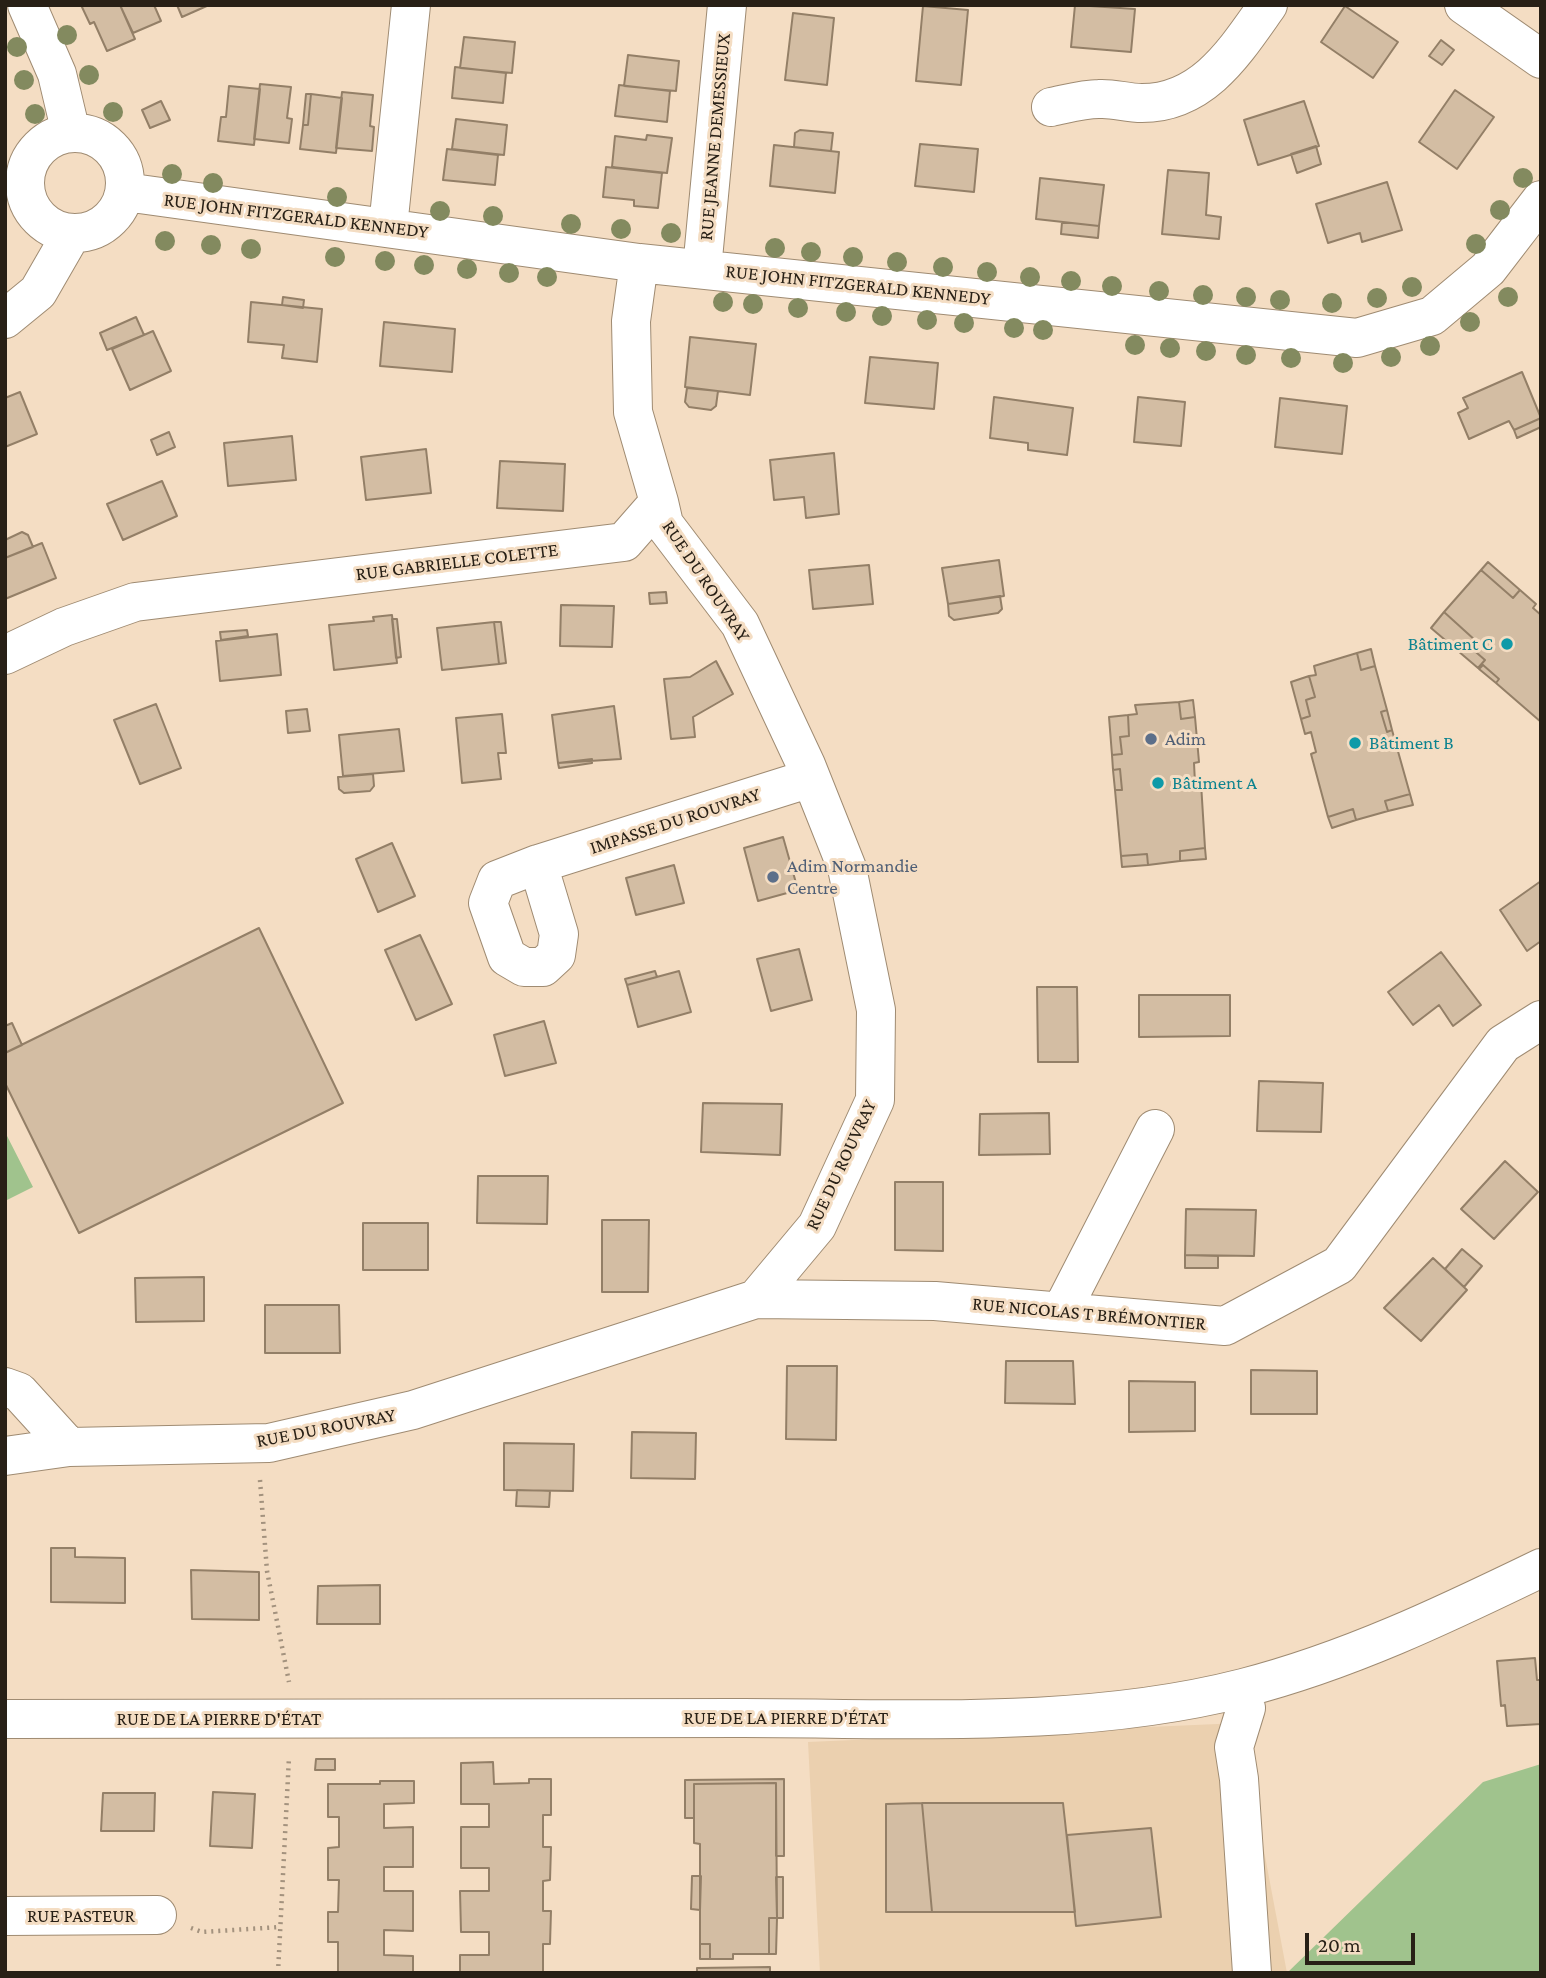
<!DOCTYPE html>
<meta charset="utf-8">
<style>
body{margin:0}
#map{position:relative;width:1546px;height:1978px;overflow:hidden;background:#f4ddc3;font-family:"Crimson Pro",serif}
canvas{display:block}
.frame{position:absolute;inset:0;border:7px solid #282016;pointer-events:none}
.scale{position:absolute;left:1305px;top:1933px;width:110px;height:32px;box-sizing:border-box;border:4px solid #282016;border-top:0;padding-left:9px;font-size:21px;line-height:24px;white-space:nowrap;color:#282016;-webkit-text-stroke:5px #f4ddc3;paint-order:stroke}
</style>
<div id="map">
<canvas width="1546" height="1978"></canvas>
<div class="frame"></div>
<div class="scale">20 m</div>
</div>
<script>
const ctx = document.querySelector('canvas').getContext('2d');
ctx.lineJoin = 'round';
function fillPath(path, color) {
  ctx.fillStyle = color;
  ctx.fill(path, 'evenodd');
}
function stroke(path, color, width, dash) {
  ctx.strokeStyle = color;
  ctx.lineWidth = width;
  ctx.lineCap = dash ? 'butt' : 'round';
  ctx.setLineDash(dash || []);
  ctx.stroke(path);
}
function write(font, color, halo, rows, align = 'center') {
  ctx.font = font + ' "Crimson Pro",serif';
  ctx.lineWidth = 6;
  ctx.setLineDash([]);
  ctx.textBaseline = 'middle';
  ctx.strokeStyle = halo;
  ctx.fillStyle = color;
  for (const [text, x, y, turn = 0] of rows) {
    ctx.save();
    ctx.translate(x, y);
    ctx.rotate((+turn || 0) * Math.PI / 180);
    ctx.textAlign = isNaN(turn) ? turn : align;
    if (halo) ctx.strokeText(text, 0, 0);
    ctx.fillText(text, 0, 0);
    ctx.restore();
  }
}
fillPath(new Path2D(`
 M1240 1723 1287 1973H820L808 1742Z`), '#ebd0af');
fillPath(new Path2D(`
 M5 1132 33 1187 5 1201Z
 M1541 1764V1973H1287L1483 1782Z`), '#a0c38d');
const building = new Path2D(`
 M81 5H120L135 39 107 51 94 22 90 24Z
 M120 5H154L161 21 133 33Z
 M177 5H209L182 17Z
 M1075 5 1135 9 1131 52 1071 47Z
 M923 6 968 10 961 85 916 81Z
 M1345 6 1398 42 1373 78 1321 42Z
 M793 13 834 18 827 85 785 80Z
 M464 37 515 42 512 73 460 68Z
 M1441 40 1454 50 1442 65 1429 56Z
 M628 55 679 61 676 91 624 86Z
 M455 67 506 73 503 103 452 98Z
 M260 84 291 87 287 118 292 119 289 143 254 139Z
 M619 85 670 91 667 122 615 116Z
 M229 86 260 89 254 145 218 141 221 117H226Z
 M1455 90 1494 117 1457 169 1419 142Z
 M342 92 373 95 370 126 374 127 372 151 336 148Z
 M306 94H311L308 125H303Z
 M311 94 342 98 336 153 300 149 303 125H308Z
 M161 101 170 120 150 128 142 110Z
 M1304 101 1319 146 1258 165 1244 120Z
 M456 119 507 125 504 155 452 149Z
 M800 130 833 133 831 151 794 147 795 133Z
 M647 135 672 138 667 173 612 167 615 136 646 140Z
 M920 144 978 149 974 192 915 186Z
 M774 145 839 152 835 193 770 186Z
 M1316 146 1321 164 1297 173 1291 154Z
 M447 149 498 155 495 185 443 180Z
 M606 167 662 173 658 208 634 206V200L603 197Z
 M1168 170 1209 173 1206 215 1221 217 1219 239 1162 234Z
 M1040 178 1104 185 1099 226 1036 219Z
 M1387 182 1402 230 1362 242 1360 233 1328 243 1316 204Z
 M1062 222 1099 226 1098 238 1061 234Z
 M283 297 304 300 303 308 282 305Z
 M251 302 322 309 317 362 282 358 284 345 248 342Z
 M136 317 144 335 107 350 100 333Z
 M384 322 455 329 452 372 380 366Z
 M153 331 171 371 130 390 112 349Z
 M690 337 756 344 750 395 685 387Z
 M870 357 938 363 934 409 865 403Z
 M1522 372 1541 418 1514 430 1509 421 1469 439 1458 413 1468 408 1463 398Z
 M687 388 718 391 716 406 711 410 689 407 685 402Z
 M20 392 37 434 5 447V398Z
 M994 397 1073 408 1067 455 1028 450V443L990 438Z
 M1138 397 1185 402 1181 446 1134 442Z
 M1280 398 1347 406 1342 454 1275 447Z
 M1541 418V427L1517 438 1514 430Z
 M169 432 175 447 157 455 151 440Z
 M292 436 296 480 228 486 224 443Z
 M426 449 431 493 366 500 361 457Z
 M834 453 839 514 806 518 804 497 774 500 770 460Z
 M500 461 565 464 563 511 497 508Z
 M162 481 177 516 123 540 107 504Z
 M22 532 28 535 33 547 5 558V540Z
 M42 543 56 578 5 599V558Z
 M999 560 1004 596 948 604 942 568Z
 M1488 562 1520 590 1513 598 1481 570Z
 M869 565 873 604 813 609 809 570Z
 M1481 570 1513 598 1520 590 1536 604 1533 608 1541 615V722L1496 683 1499 679 1483 665 1478 668 1485 660 1470 647 1476 641 1444 612Z
 M666 592 667 603 650 604 649 593Z
 M1000 596 1002 609 998 613 954 620 949 616 948 604Z
 M561 605 614 606 612 647 560 646Z
 M1444 612 1476 641 1470 647 1485 660 1478 668 1431 628Z
 M392 615 397 663 334 670 329 625 374 621 373 617Z
 M392 619H397L401 657 396 658Z
 M494 622H501L506 663 499 664Z
 M494 622 499 664 442 670 437 628Z
 M247 630 248 636 221 640 220 632Z
 M277 634 281 675 220 681 216 641Z
 M1371 649 1375 666 1361 670 1357 653Z
 M1357 653 1361 670 1375 666 1387 710 1381 712 1387 732 1392 730 1410 794 1385 801 1388 811 1356 820 1353 809 1328 817 1311 754 1316 752 1311 732 1305 734 1301 719 1310 716 1306 700 1315 697 1309 676 1316 675 1314 666Z
 M716 661 733 694 693 717 695 737 671 739 664 679 690 677Z
 M1483 665 1499 679 1496 683 1479 669Z
 M1309 676 1315 697 1306 700 1310 716 1301 719 1291 682Z
 M1193 700 1195 717 1181 719 1179 702Z
 M1179 702 1181 719 1195 717 1199 762 1194 763 1195 783H1201L1205 848 1180 851V861L1148 865 1147 854 1121 856 1115 790H1122L1120 769 1113 770 1112 755 1122 754 1120 737 1129 736 1128 715 1137 714 1135 705Z
 M156 704 181 768 140 784 114 720Z
 M614 706 621 759 558 763 552 715Z
 M307 709 310 731 288 733 286 711Z
 M1387 710 1392 730 1387 732 1381 712Z
 M502 714 506 753H498L501 779 462 783 456 718Z
 M1128 715 1129 736 1120 737 1122 754 1112 755 1109 717Z
 M399 729 404 771 343 776 339 735Z
 M592 759V763L559 768 558 763Z
 M1120 769 1122 790H1115L1113 770Z
 M373 774 374 786 370 791 344 793 339 789 338 777Z
 M1410 794 1413 805 1388 811 1385 801Z
 M1353 809 1356 820 1332 828 1328 817Z
 M783 837 798 890 758 901 744 848Z
 M392 843 415 896 378 912 356 859Z
 M1205 848 1206 859 1180 861V851Z
 M1147 854 1148 865 1122 867 1121 856Z
 M674 865 684 903 636 915 626 878Z
 M1541 881V941L1527 951 1500 910Z
 M259 928 343 1103 79 1233 5 1083V1053Z
 M420 935 452 1004 416 1020 385 950Z
 M799 949 812 1000 771 1011 757 959Z
 M1441 952 1481 1005 1453 1026 1439 1005 1413 1025 1388 992Z
 M655 971 657 977 627 985 625 979Z
 M679 971 691 1012 638 1027 627 985Z
 M1037 987H1077L1078 1062H1038Z
 M1139 995H1230V1036L1139 1037Z
 M544 1021 556 1063 505 1076 494 1035Z
 M12 1023 22 1045 5 1053V1026Z
 M1259 1081 1323 1083 1321 1132 1257 1131Z
 M703 1103 782 1104 780 1155 701 1152Z
 M1049 1113 1050 1154 979 1155 980 1114Z
 M1505 1161 1538 1192 1494 1239 1461 1209Z
 M478 1176H548L547 1224 477 1223Z
 M895 1182H943V1251L895 1250Z
 M1186 1209 1256 1210 1254 1256 1185 1255Z
 M602 1220H649L648 1292H602Z
 M363 1223H428V1270H363Z
 M1462 1249 1482 1266 1464 1287 1445 1269Z
 M1185 1255 1218 1256V1268H1185Z
 M1433 1258 1467 1290 1421 1341 1384 1308Z
 M204 1277V1321L136 1322 135 1278Z
 M265 1305H339L340 1353H265Z
 M1006 1361H1073L1075 1404 1005 1403Z
 M787 1366H837L836 1440 786 1439Z
 M1251 1370 1317 1371V1414H1251Z
 M1129 1381 1195 1382V1431L1129 1432Z
 M632 1432 696 1433 695 1479 631 1478Z
 M504 1443 574 1444 573 1491 504 1490Z
 M517 1490 550 1491 549 1507 516 1506Z
 M51 1548H75V1557L125 1558V1603L51 1602Z
 M191 1570 259 1572V1620L192 1619Z
 M380 1585V1624H317L318 1586Z
 M1535 1658 1537 1680H1541V1724L1507 1726 1505 1705 1501 1706 1497 1661Z
 M316 1759H335V1770H315Z
 M493 1762 494 1784 529 1783V1779H551V1815H543V1847H551L550 1880 543 1881V1911H551L550 1944H543V1973H460V1955H489V1932H461L460 1891H489V1868H461V1827H489V1804H461V1763Z
 M784 1779V1856H776V1783L694 1784V1818H685V1780Z
 M380 1781H414V1803L384 1804V1828L413 1827V1867H384V1891H413V1931L384 1930V1955L413 1956V1973H338V1942H328V1912H338L339 1880H328V1848L339 1847V1817H328V1784H380Z
 M776 1783 777 1918H769V1954H733V1959H710V1944H700V1844L694 1843V1784Z
 M213 1792 255 1794 252 1848 210 1846Z
 M103 1793H155L154 1831H101Z
 M922 1803 932 1912H886V1804Z
 M922 1803H1063L1075 1912H932Z
 M1151 1828 1161 1917 1076 1926 1067 1835Z
 M692 1876H701L700 1910 691 1909Z
 M776 1877H783V1918H777Z
 M769 1918H777L776 1954H769Z
 M700 1944H710V1959H700Z
 M770 1967V1973H697V1968Z`);
fillPath(building, '#d3bda3');
stroke(building, '#937f67', 2);
const minor = new Path2D(`
 M27 5 57 74 71 133
 M1464 5 1541 59
 M1051 107C1066 104 1083 99 1099 99 1113 98 1127 103 1142 103 1204 103 1236 50 1268 5
 M25 183a50 50 0 1 1 100 0a50 50 0 1 1-100 0Z
 M125 192 639 263 1357 338 1432 316 1488 269 1541 200
 M388 227 411 5
 M702 269 727 5
 M5 319 38 292 72 233
 M5 655 64 627 135 602 624 542 659 502 633 412 631 321 639 263
 M538 864 559 934 556 955 543 967H524L507 957 488 903 497 880 538 864 811 778
 M756 1299 935 1301 1225 1326 1339 1265 1503 1044 1541 1020
 M1061 1312 1155 1129
 M5 1387 19 1392 69 1447
 M5 1456 69 1447 269 1443 413 1410 756 1299 817 1226 875 1100 876 1010 847 868 806 765 740 624 664 524 659 502
 M1241 1689 1246 1708 1234 1747 1239 1779 1252 1973
 M5 1719C251 1719 497 1718 743 1718 907 1718 1083 1729 1243 1688 1348 1661 1444 1615 1541 1568
 M5 1916 157 1915`);
stroke(minor, '#9f8b72', 40);
stroke(new Path2D(`
 M260 1480 267 1571 289 1682
 M191 1928 202 1932 280 1927
 M278 1973 289 1757`), '#a3927e', 4.5, [2, 5]);
stroke(minor, '#fff', 38);
ctx.fillStyle = '#838a5f';
for (const [x, y] of [
 [67,35],
 [17,47],
 [89,75],
 [24,80],
 [113,112],
 [35,114],
 [172,174],
 [1523,178],
 [213,183],
 [337,197],
 [1500,210],
 [440,211],
 [493,216],
 [571,224],
 [621,229],
 [671,233],
 [165,241],
 [1476,244],
 [211,245],
 [775,248],
 [251,249],
 [811,252],
 [335,257],
 [853,257],
 [385,261],
 [897,262],
 [424,265],
 [943,267],
 [467,269],
 [987,272],
 [509,273],
 [547,277],
 [1030,277],
 [1071,281],
 [1112,286],
 [1412,287],
 [1159,291],
 [1203,295],
 [1246,297],
 [1508,297],
 [1377,298],
 [1280,300],
 [723,302],
 [1332,303],
 [753,304],
 [798,308],
 [846,312],
 [882,316],
 [927,320],
 [1470,322],
 [964,323],
 [1014,328],
 [1043,330],
 [1135,345],
 [1430,346],
 [1170,348],
 [1206,351],
 [1246,355],
 [1391,357],
 [1291,358],
 [1343,363]
]) {
  ctx.beginPath();
  ctx.arc(x, y, 10, 0, 2 * Math.PI);
  ctx.fill();
}
for (const [x, y, r, color] of [
 [1507,644,7,"#0f9aa8"],
 [1151,739,7,"#5c6f8a"],
 [1355,743,7,"#0f9aa8"],
 [1158,783,7,"#0f9aa8"],
 [773,877,7,"#5c6f8a"]
]) {
  const dot = new Path2D();
  dot.arc(x, y, r, 0, 2 * Math.PI);
  ctx.fillStyle = color;
  ctx.fill(dot);
  stroke(dot, '#f4ddc3', 2.5);
}
write('19px', '#282016', '#f4ddc3', [
 ["RUE JEANNE DEMESSIEUX",715,137,-85],
 ["RUE JOHN FITZGERALD KENNEDY",296,216,7],
 ["RUE JOHN FITZGERALD KENNEDY",858,285,6],
 ["RUE GABRIELLE COLETTE",457,562,-7],
 ["RUE DU ROUVRAY",706,581,56],
 ["IMPASSE DU ROUVRAY",675,821,-18],
 ["RUE DU ROUVRAY",841,1165,-65],
 ["RUE NICOLAS T BRÉMONTIER",1089,1314,5],
 ["RUE DU ROUVRAY",326,1428,-11],
 ["RUE DE LA PIERRE D'ÉTAT",786,1718],
 ["RUE DE LA PIERRE D'ÉTAT",219,1719],
 ["RUE PASTEUR",81,1916]
]);
write('19px', '#0d838f', '#f4ddc3', [
 ["Bâtiment C",1493,644,"right"],
 ["Bâtiment B",1369,743],
 ["Bâtiment A",1172,783]
], 'left');
write('19px', '#4e5e75', '#f4ddc3', [
 ["Adim",1165,739],
 ["Adim Normandie",787,866],
 ["Centre",787,888]
], 'left');
</script>
